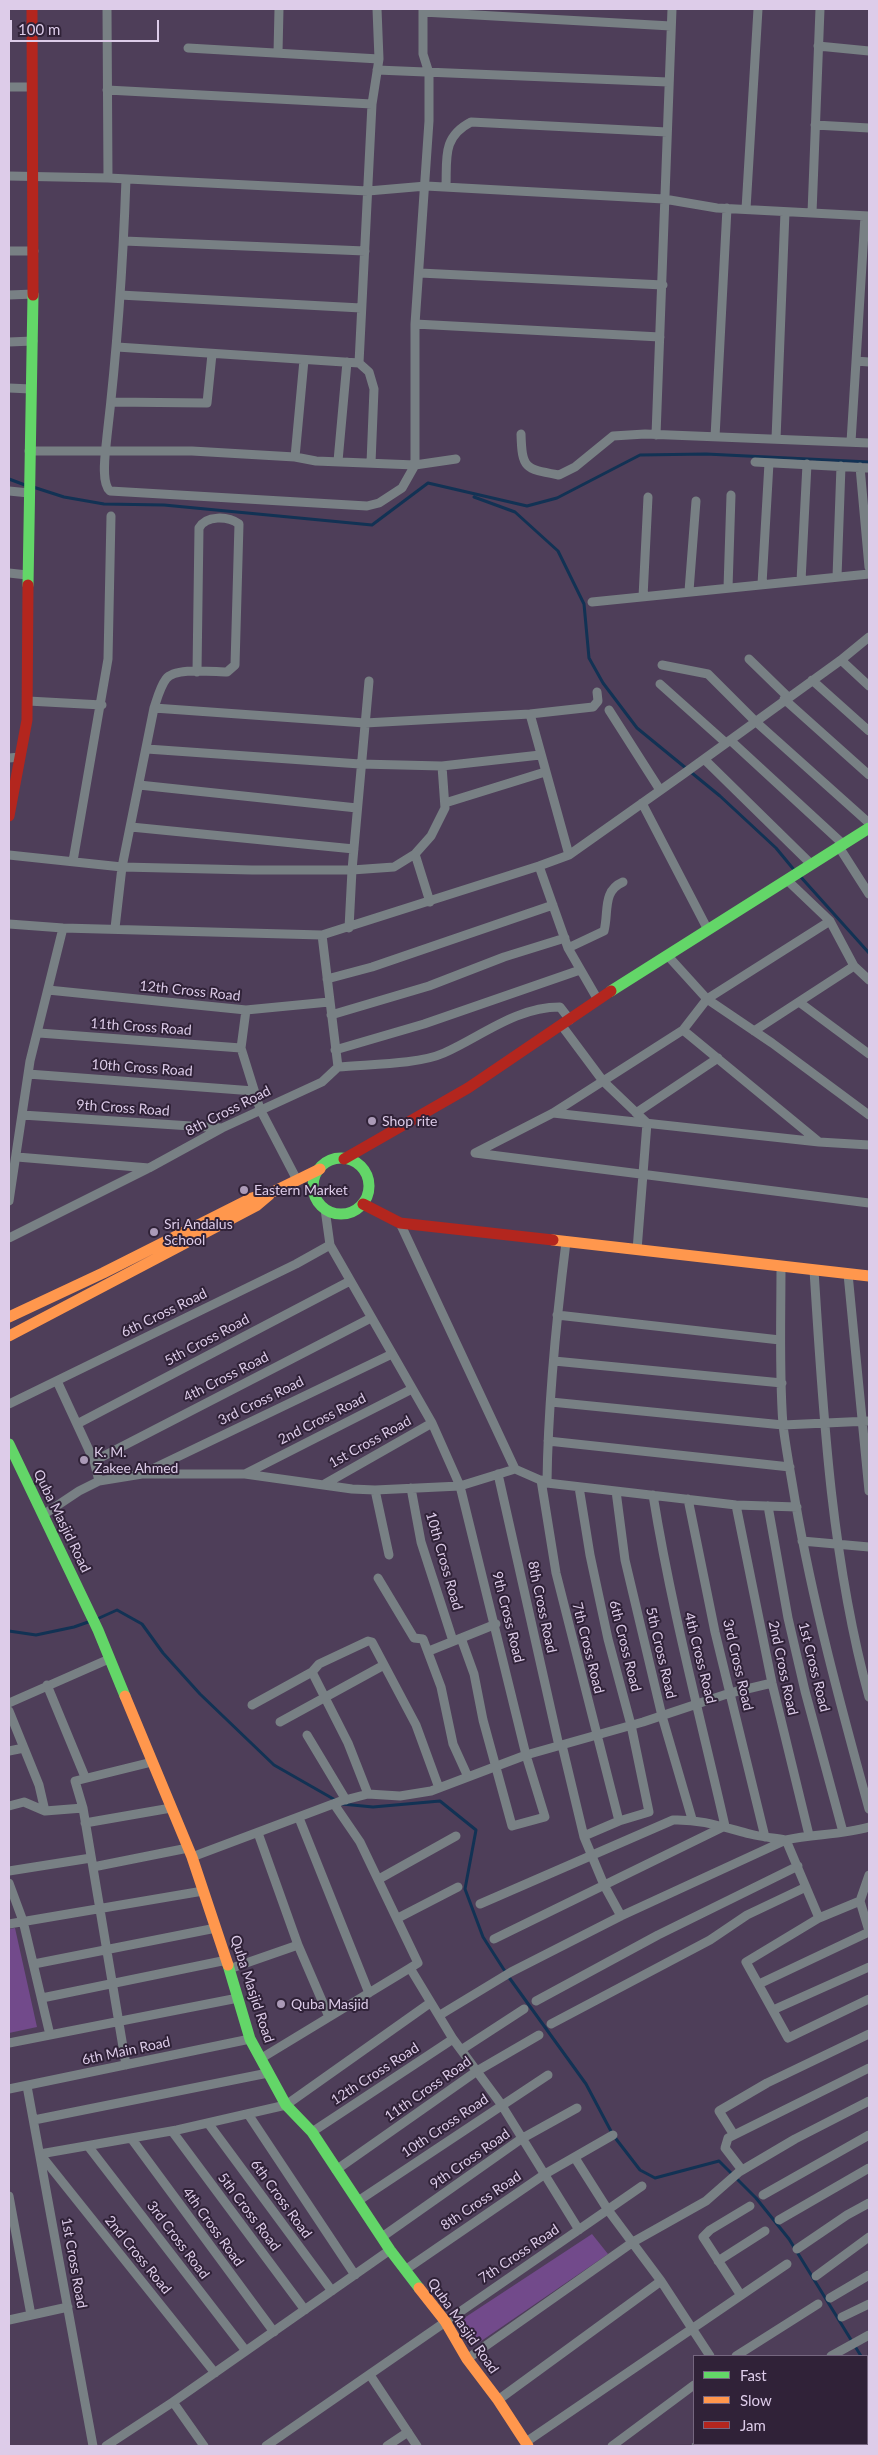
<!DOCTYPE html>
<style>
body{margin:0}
#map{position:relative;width:878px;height:2455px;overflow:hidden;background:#4e3e59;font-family:Lato,sans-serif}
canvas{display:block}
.frame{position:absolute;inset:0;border:10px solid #ddcce9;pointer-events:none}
.legend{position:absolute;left:693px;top:2355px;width:175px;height:90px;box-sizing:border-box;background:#302238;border:1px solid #75667f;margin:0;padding:6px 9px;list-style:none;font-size:15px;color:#ddcce9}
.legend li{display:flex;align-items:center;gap:10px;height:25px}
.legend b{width:25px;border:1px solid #75667f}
.scale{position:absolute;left:10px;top:20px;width:149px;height:22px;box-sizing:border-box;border:2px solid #ddcce9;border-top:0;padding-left:6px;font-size:15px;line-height:18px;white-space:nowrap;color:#ddcce9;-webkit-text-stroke:4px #302238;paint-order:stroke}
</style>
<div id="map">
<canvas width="878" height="2455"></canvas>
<div class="frame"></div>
<ul class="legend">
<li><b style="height:6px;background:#63d668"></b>Fast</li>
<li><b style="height:6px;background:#ff974d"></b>Slow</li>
<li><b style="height:6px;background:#b3261e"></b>Jam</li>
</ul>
<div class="scale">100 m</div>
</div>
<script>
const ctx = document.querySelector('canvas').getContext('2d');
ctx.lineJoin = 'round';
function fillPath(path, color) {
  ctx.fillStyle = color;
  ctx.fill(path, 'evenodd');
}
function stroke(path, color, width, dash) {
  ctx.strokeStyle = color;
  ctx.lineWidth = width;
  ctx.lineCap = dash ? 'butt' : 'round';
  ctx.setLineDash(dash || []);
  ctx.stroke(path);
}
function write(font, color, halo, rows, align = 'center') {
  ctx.font = font + ' Lato,sans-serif';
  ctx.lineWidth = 4;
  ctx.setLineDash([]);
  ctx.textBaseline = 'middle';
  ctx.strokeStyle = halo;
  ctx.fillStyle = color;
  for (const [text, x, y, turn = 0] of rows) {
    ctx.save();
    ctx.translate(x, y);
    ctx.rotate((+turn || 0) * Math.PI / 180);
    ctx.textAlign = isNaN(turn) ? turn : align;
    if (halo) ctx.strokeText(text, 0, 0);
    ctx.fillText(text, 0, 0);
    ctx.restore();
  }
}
fillPath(new Path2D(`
 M15 1928 37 2027 9 2033V1929Z
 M592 2234 608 2254 471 2348 455 2324Z`), '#724a8b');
stroke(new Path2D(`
 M9 479 25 485
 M33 487 64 497 104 504 164 505 372 525 428 483 527 506 557 498 640 455 706 454 869 462
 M474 497 515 512 558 551 584 604 589 658 603 683 637 728 720 796 776 848 795 871
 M799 875 869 953
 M97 1619 117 1610 142 1624 163 1653 200 1694 274 1765 337 1801
 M9 1631 36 1635 74 1627 91 1621
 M342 1804 373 1807 440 1801 476 1830 465 1889 483 1937 508 1976 586 2084 613 2135 640 2170 655 2178 719 2161 756 2198 789 2239 861 2356
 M867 2366 869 2370`), '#123254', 3);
stroke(new Path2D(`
 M107 9 108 178
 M423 12 671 26
 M818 46 869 51
 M188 48 379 59
 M278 53 279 9
 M377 70 668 82
 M9 87H32
 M107 90 372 104
 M815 125 869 128
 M9 176 108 178 368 191 426 186 664 199 717 208 869 216
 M126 179C123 265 117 351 107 436 106 449 100 482 110 491L367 506 379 503 402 488 415 465V324L429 121V73L423 54V9
 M446 187C447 158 442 137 471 122L667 132
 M746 209 758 9
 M812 213 820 9
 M124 241 365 251
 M9 251H34
 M420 273 663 285
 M9 295 34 294
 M120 295 361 308
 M415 324 660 337
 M9 342 33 341
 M117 347 359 363 369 372 374 389 371 463
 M856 361 869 362
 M359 363 372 104 379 59 377 9
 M9 388 31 389
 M111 402 207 403 212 354
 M521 434C522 469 525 469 559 475L575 467 613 436 645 434 869 443
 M656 435 672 9
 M715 437 727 208
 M776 439 785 212
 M851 442 865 216
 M29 451H192L295 457 316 461 415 465 456 459
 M295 457 304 360
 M338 461 347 362
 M755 462 869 468
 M860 467 869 567
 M9 491 29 493
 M9 573 27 575
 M837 577 841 466
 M801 581 807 464
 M762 584 769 463
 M728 588 731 495
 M689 591 696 501
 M643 597 648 497
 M592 602 869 574
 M749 659 788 697
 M841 660 869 686
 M662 665 708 674 755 721 869 823
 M812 680 869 731
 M660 684 726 743
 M784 699 869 775
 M28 701 102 705
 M154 708 365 723 530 714 593 707 598 701 597 692
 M609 710 660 790
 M530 714 569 855
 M730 740 843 844
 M147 749 360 764 442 766 540 755
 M9 758 20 757
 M704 759 811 864
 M139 785 357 808
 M445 803 545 772
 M642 803 708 930
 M131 827 354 849
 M839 847 869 894
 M415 854 430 902
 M9 855 122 867 252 870H352L394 867 415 854 431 836 445 808 442 766
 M73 861 108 659 111 516
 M539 866 568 948 598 1000
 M787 880 830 921 854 966 869 980
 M9 924 63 928 322 935 539 866 569 855 682 775 841 660 869 637
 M115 928 122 867 154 708C157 699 160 687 166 679 175 667 213 672 227 672L235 665 239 524C228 516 206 515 199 528L197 672
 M349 928 352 870 369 681
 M568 948 604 931C609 912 602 891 623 882
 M668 956 707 999 772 1043 869 1115
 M327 979 372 967 553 905
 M48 990 246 1010 329 1002
 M799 1002 869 1054
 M246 1010 241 1048 260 1109 297 1180
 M331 1015 429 986 504 957 565 938
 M562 1026 603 1081 647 1123 637 1250
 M683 1030 819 1142
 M754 1031 854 966
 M39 1033 241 1048
 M335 1050 424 1024 580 970
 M338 1067C368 1064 417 1065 444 1053 482 1036 516 1007 560 1007L570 1020
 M28 1074 254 1091
 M553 1113 819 1142 869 1145
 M636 1113 718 1058
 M22 1115 222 1128
 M475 1153 553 1113 683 1030 707 999 830 921
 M475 1153 869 1203
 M17 1157 149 1168
 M9 1201 30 1061 63 928
 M325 1209 330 1245 432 1423 460 1486 526 1755 545 1817 512 1826 483 1720 474 1674 461 1638
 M400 1223 515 1469
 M9 1238 149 1168 222 1128 322 1082 338 1067 322 935
 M781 1266C781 1319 779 1373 783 1425 786 1450 791 1475 795 1500 813 1604 841 1707 869 1809
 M814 1270C823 1413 831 1558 869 1697
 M848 1274 869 1491
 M557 1315 780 1340
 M554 1361 782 1383
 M57 1381 94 1461 99 1481
 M551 1402 783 1425 869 1421
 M9 1404 296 1264 330 1245
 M77 1424 350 1281
 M548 1441 790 1467
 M94 1461 371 1318
 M144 1473 392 1354
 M245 1474 412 1389
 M498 1474 559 1746
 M541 1480 556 1573 619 1821
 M547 1483C548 1402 556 1322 566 1242
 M323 1485 432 1423
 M579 1487 590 1555 608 1639 631 1725 649 1812 619 1821 584 1836
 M411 1488 421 1542 453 1641
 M375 1490 389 1555
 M616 1491 625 1560 662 1716 692 1819
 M688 1499 715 1632 765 1837
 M736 1505 772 1683 809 1835
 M768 1506 788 1618 805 1691 843 1832
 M43 1515 79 1491 99 1481 142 1474H245L352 1489 375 1490 460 1486 515 1469 547 1483 736 1505 797 1507
 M802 1541 869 1547
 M378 1578 414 1638 423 1639 441 1687 453 1744 468 1777
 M429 1651 496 1624
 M47 1685 85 1777
 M9 1703 109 1659
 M252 1705 312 1672
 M9 1711 39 1785 45 1811
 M280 1722 384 1665
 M307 1735 346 1800
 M562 1745 584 1837 604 1885 621 1916
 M9 1751 24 1748
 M368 1794 348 1743 312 1672 319 1664 368 1641 372 1642 416 1725 439 1788
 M334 1804 360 1842 418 1963 410 1968 453 2039 501 2104 579 2230
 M9 1806 24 1802 45 1811 83 1808
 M299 1818 369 1993
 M85 1823 171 1808
 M258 1833 298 1945 329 2017
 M786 1840 819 1918
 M192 1857 341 1801 368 1794 400 1796 431 1791 526 1755 643 1722 730 1693 772 1683
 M93 1867 188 1848
 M9 1871 91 1858
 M869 1875 860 1901 869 1931
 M379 1879 456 1836
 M9 1883 23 1921 50 2035
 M860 1901 819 1918 746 1962 788 2038 869 1999
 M480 1904 673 1820C701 1819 723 1827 750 1834 762 1837 774 1838 785 1840
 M398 1918 458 1887
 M9 1924 203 1891
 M494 1939 725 1826C700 1716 671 1607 653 1495
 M34 1964 216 1928
 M229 1969 298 1945
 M759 1984 869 1932
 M42 1998 227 1960
 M536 2001 658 1935 798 1866
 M773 2010 869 1967
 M440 2015 511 1972 621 1916 786 1840C813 1834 842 1835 869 1827
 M551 2024 710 1940 747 1915 806 1887
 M9 2043 238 1998
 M461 2050 524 2009
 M260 2059 410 1968
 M126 2065 83 1808 75 1781 152 1762
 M27 2086 93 2446
 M9 2089 250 2039
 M248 2114 355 2275
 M34 2120 268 2073
 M208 2123 332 2291
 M172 2131 305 2310
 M312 2132 453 2039
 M734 2135 719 2111 767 2083 869 2034
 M131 2138 274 2332
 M88 2146 246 2351
 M575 2158 608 2210 661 2281 710 2356
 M336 2170 477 2071 539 2035
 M742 2170 725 2148 728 2138 869 2068
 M763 2195 869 2135
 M9 2196 31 2315
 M358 2201 548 2075
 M779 2220 869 2168
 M382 2237 521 2139 577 2108
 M797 2249 847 2215 869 2203
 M718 2261 765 2231
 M405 2270 545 2174 613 2135
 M816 2276 869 2237
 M740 2294 703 2237 710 2230 750 2206
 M830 2298 869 2275
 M842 2317 869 2304
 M9 2320 68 2307
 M736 2356 818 2304
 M831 2356 869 2335
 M467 2359 633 2242 706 2201 739 2172 795 2139 869 2101
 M215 2373 40 2154 177 2130 286 2105 430 2003
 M370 2375 417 2446
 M498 2400 661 2281
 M173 2402 204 2446
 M526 2442 787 2264
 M767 2444 769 2446
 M106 2446 173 2402 390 2250
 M266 2446 642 2186
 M387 2446 408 2432
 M612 2446 694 2385
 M696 2446 699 2444`), '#788084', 9);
stroke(new Path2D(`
 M28 585 33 295
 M611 991 869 828
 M313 1186a28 28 0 1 1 56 0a28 28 0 1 1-56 0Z
 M9 1444 98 1630 125 1696
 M228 1965 250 2039 286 2105 312 2132 390 2250 419 2288`), '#63d668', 11);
stroke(new Path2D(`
 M553 1240 869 1276
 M9 1317 103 1273 252 1198 275 1191 320 1169
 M9 1336 256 1206 269 1195
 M125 1696 192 1857 228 1965
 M419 2288 445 2321 467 2359 498 2400 528 2446`), '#ff974d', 11);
stroke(new Path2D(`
 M32 9 33 295
 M9 816 27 720 28 585
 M344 1159 468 1088 611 991
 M363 1204 400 1223 553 1240`), '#b3261e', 11);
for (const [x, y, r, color] of [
 [372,1121,5,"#ab9ab7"],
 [244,1190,5,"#ab9ab7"],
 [154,1232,5,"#ab9ab7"],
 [84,1460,5,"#ab9ab7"],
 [281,2004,5,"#ab9ab7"]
]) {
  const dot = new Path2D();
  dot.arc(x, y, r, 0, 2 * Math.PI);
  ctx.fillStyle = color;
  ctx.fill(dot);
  stroke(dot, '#302238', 2);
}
write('14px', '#ddcce9', '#302238', [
 ["12th Cross Road",190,991,6],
 ["11th Cross Road",141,1027,4],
 ["10th Cross Road",142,1068,4],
 ["9th Cross Road",123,1108,4],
 ["8th Cross Road",228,1111,-27],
 ["6th Cross Road",164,1313,-26],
 ["5th Cross Road",207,1340,-28],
 ["4th Cross Road",226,1377,-27],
 ["3rd Cross Road",261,1401,-26],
 ["2nd Cross Road",322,1419,-27],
 ["1st Cross Road",370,1442,-29],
 ["Quba Masjid Road",62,1521,64],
 ["10th Cross Road",444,1561,74],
 ["8th Cross Road",542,1607,78],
 ["9th Cross Road",508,1617,76],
 ["6th Cross Road",625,1646,76],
 ["7th Cross Road",588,1648,76],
 ["5th Cross Road",661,1653,77],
 ["4th Cross Road",700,1658,76],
 ["3rd Cross Road",738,1665,77],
 ["1st Cross Road",814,1667,76],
 ["2nd Cross Road",783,1668,78],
 ["Quba Masjid Road",252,1989,72],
 ["6th Main Road",126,2051,-12],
 ["12th Cross Road",375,2074,-33],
 ["11th Cross Road",428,2089,-35],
 ["10th Cross Road",445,2126,-34],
 ["9th Cross Road",470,2159,-35],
 ["6th Cross Road",281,2199,54],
 ["8th Cross Road",481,2201,-34],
 ["5th Cross Road",249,2212,53],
 ["4th Cross Road",213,2227,54],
 ["3rd Cross Road",178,2240,53],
 ["7th Cross Road",519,2254,-34],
 ["2nd Cross Road",138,2255,51],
 ["1st Cross Road",74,2263,80],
 ["Quba Masjid Road",463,2326,55]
]);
write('14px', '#ddcce9', '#302238', [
 ["Shop rite",382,1121],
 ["Eastern Market",254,1190],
 ["Sri Andalus",164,1224],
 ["School",164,1240],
 ["K. M.",94,1452],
 ["Zakee Ahmed",94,1468],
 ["Quba Masjid",291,2004]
], 'left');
</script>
